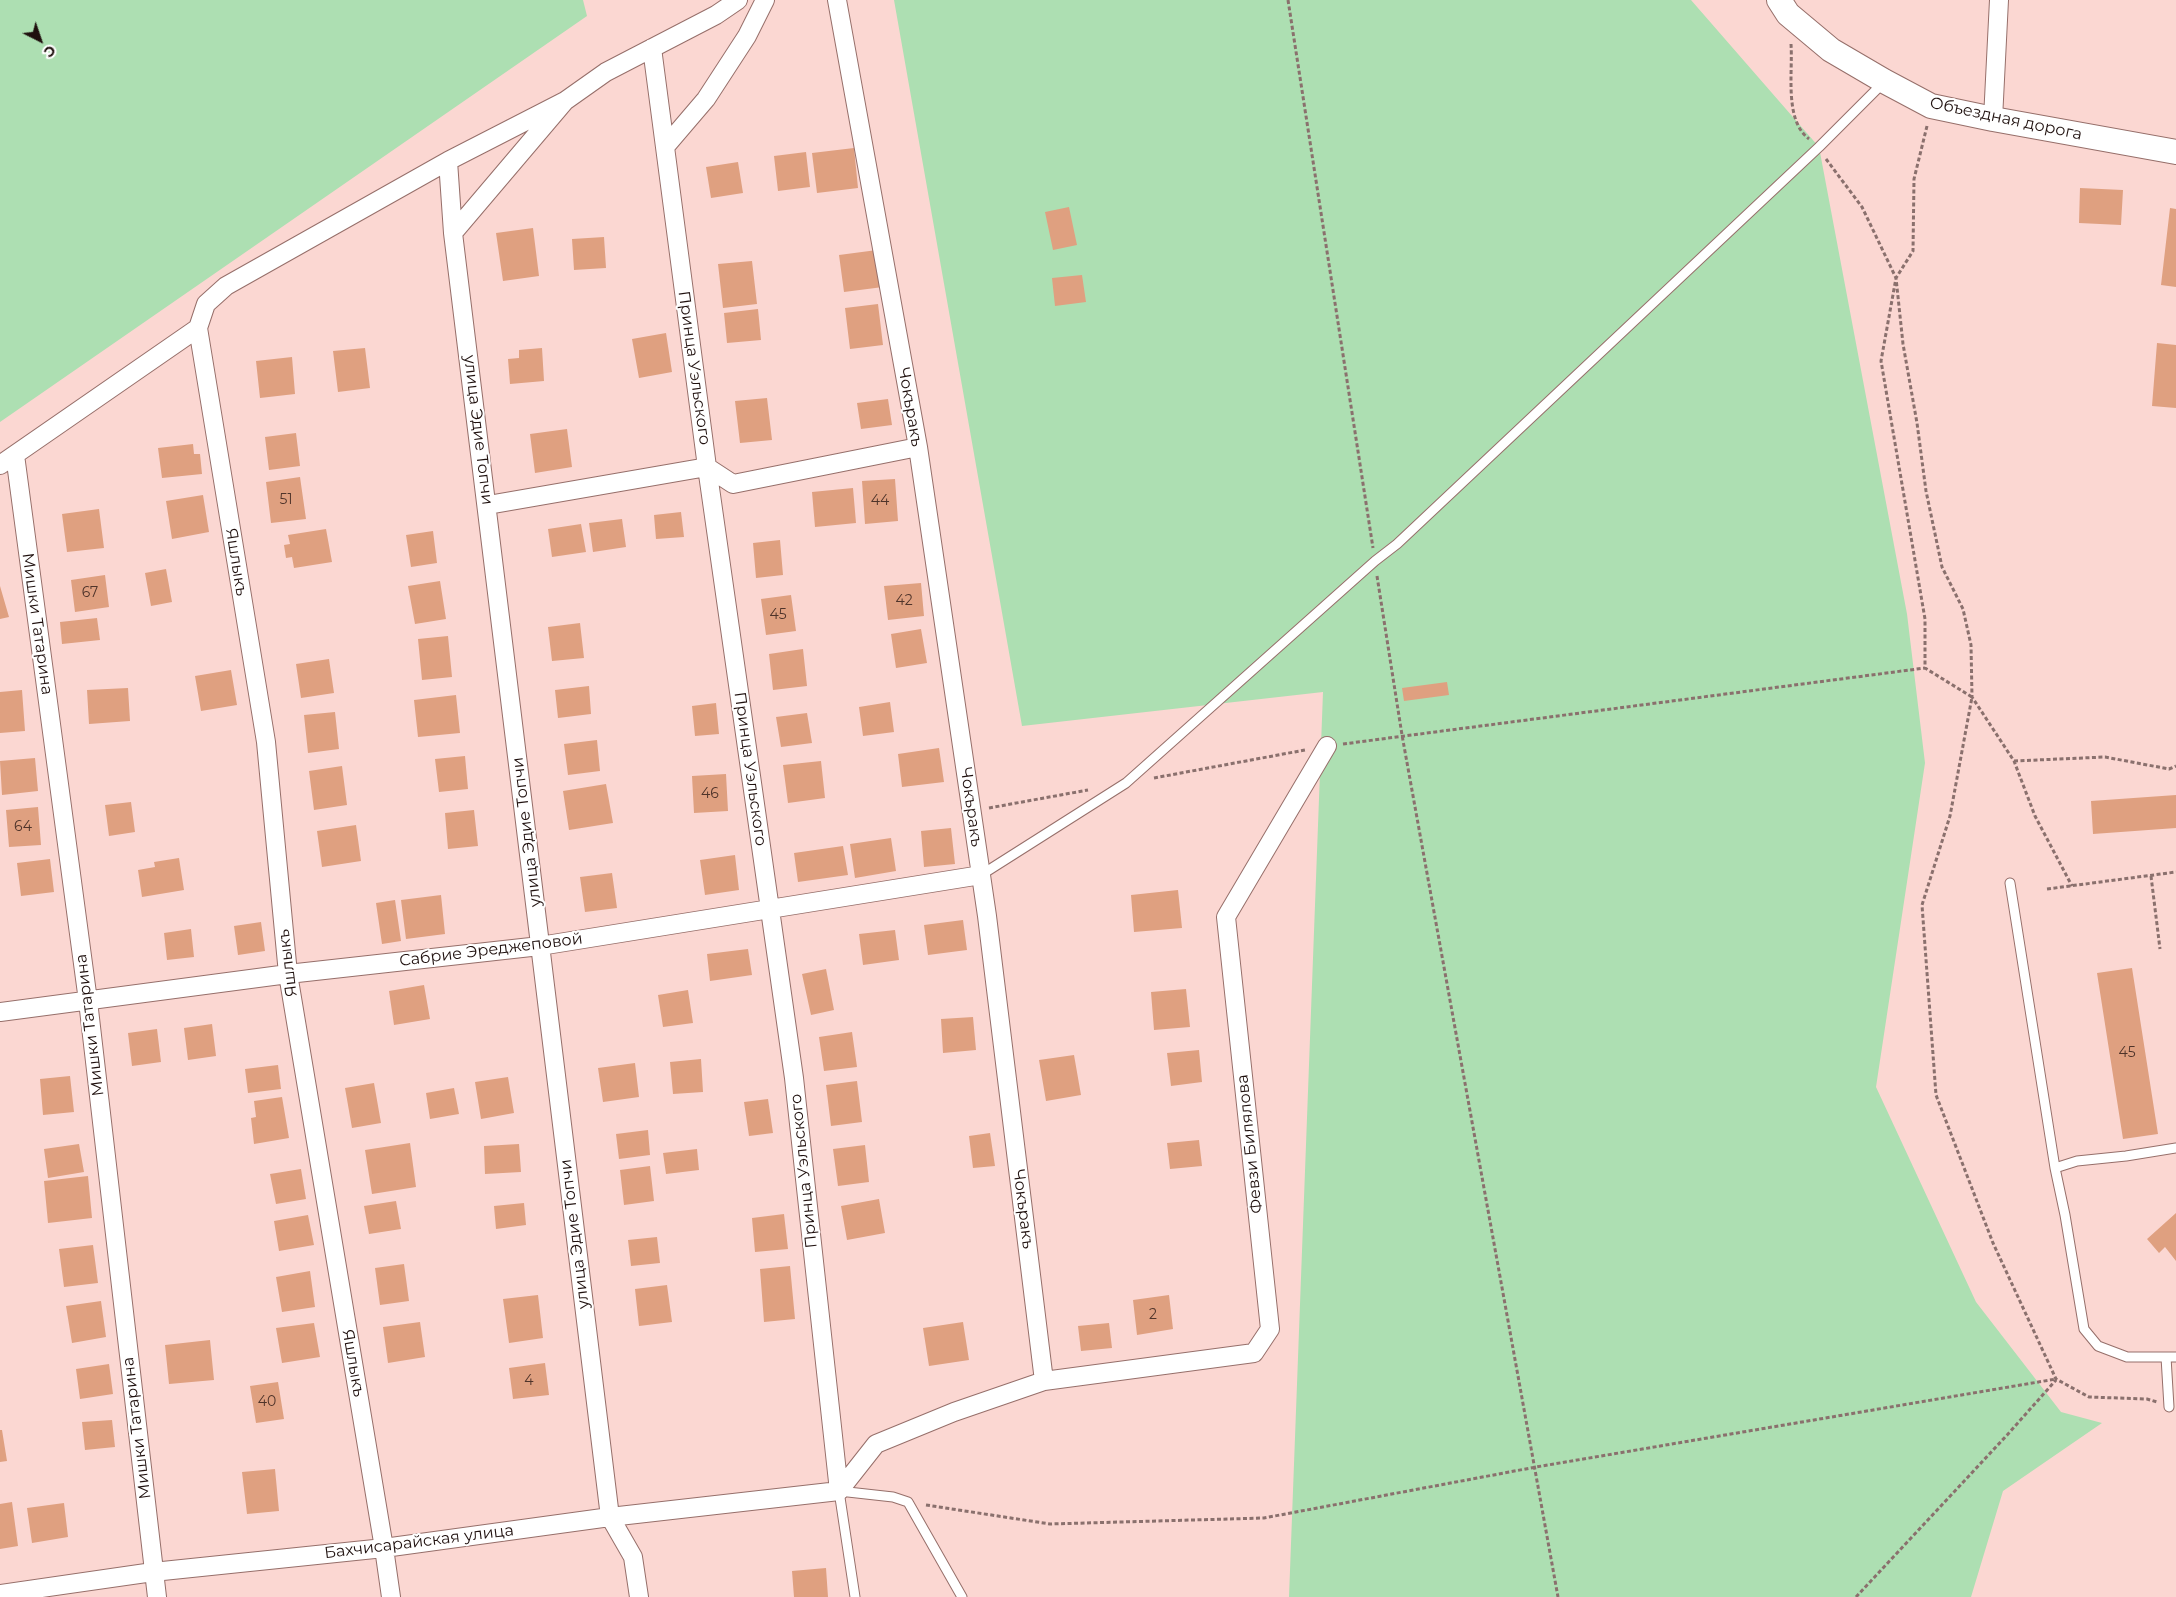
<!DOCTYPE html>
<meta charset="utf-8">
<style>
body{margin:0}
#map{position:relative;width:2176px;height:1597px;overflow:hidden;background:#fbd7d2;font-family:Montserrat,sans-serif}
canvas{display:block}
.north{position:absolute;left:15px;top:15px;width:50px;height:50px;-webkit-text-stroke:4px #fff;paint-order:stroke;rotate:139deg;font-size:14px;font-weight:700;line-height:20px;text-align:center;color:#1f100e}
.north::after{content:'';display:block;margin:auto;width:18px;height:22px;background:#1f100e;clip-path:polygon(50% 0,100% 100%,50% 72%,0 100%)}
</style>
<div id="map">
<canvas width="2176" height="1597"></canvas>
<div class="north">С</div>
</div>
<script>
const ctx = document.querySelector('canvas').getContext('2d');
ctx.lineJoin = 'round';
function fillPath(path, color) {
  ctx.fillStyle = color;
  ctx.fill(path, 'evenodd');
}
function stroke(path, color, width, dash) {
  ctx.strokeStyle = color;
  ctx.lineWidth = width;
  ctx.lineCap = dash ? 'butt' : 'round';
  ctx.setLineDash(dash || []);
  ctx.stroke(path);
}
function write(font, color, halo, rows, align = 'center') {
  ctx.font = font + ' Montserrat,sans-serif';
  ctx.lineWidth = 4;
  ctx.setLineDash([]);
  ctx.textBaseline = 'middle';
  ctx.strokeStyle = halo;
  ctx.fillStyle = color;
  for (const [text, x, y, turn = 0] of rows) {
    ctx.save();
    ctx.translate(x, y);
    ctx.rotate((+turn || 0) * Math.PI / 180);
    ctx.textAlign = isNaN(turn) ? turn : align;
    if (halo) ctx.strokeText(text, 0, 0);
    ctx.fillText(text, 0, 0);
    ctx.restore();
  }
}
fillPath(new Path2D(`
 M0 0H583L587 16 0 422Z
 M894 0H1691L1819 147 1907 614 1925 763 1876 1087 1976 1302 2061 1412 2102 1423 2003 1491 1971 1597H1289L1323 692 1022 726Z`), '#addfb2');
fillPath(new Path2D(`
 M854 148 858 188 817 193 812 153Z
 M806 152 810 187 778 191 774 156Z
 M738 162 743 193 711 198 706 167Z
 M2080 188 2123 190 2121 225 2079 223Z
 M1069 207 1077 245 1053 250 1045 212Z
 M2170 208 2176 209V287L2161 285Z
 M533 228 539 276 503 281 496 233Z
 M604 237 606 268 574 270 572 239Z
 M877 250 883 287 844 292 839 255Z
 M752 261 757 304 723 308 718 264Z
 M1082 275 1086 302 1055 306 1052 278Z
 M878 304 883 345 850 349 845 308Z
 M758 309 761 340 727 343 724 313Z
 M666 333 672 372 639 378 632 339Z
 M2157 343 2176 345V408L2152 406Z
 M365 348 370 388 338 392 333 351Z
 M542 348 544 381 510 384 508 359 519 358V350Z
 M292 357 295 394 260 398 256 361Z
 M767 398 772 440 740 443 735 401Z
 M888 399 892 425 861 429 857 403Z
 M567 429 572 467 535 473 530 434Z
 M296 433 300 466 269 470 265 437Z
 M193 444 194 454H200L202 474 162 478 158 448Z
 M300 477 306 519 271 523 266 482Z
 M895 479 898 521 865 524 862 481Z
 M853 488 856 523 815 527 812 492Z
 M203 495 209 532 172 539 166 501Z
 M99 509 104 548 67 552 62 514Z
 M681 512 684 537 656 539 654 515Z
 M622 519 626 547 593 552 589 523Z
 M581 524 586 552 552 557 548 529Z
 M326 529 332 562 294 568 292 557 286 558 284 545 290 544 288 535Z
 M433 531 437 563 411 567 406 535Z
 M780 540 783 575 756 578 753 543Z
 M166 569 172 602 151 606 145 573Z
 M105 575 109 607 75 612 71 580Z
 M440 581 446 619 415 624 408 586Z
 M921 583 924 616 888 620 884 586Z
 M0 586 9 617 0 619Z
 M791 595 796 631 766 635 761 599Z
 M97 618 100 640 62 644 60 622Z
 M580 623 584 658 552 661 548 627Z
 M921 629 927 663 896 668 891 634Z
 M448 636 452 677 422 680 418 639Z
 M803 649 807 686 773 690 769 654Z
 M329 659 334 693 301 698 296 664Z
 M231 670 237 705 201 711 195 676Z
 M1447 682 1449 695 1404 701 1402 688Z
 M589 686 591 714 558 718 555 690Z
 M128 688 130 721 89 724 87 690Z
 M22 690 25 731 0 733V692Z
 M456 695 460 733 418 737 414 700Z
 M890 702 894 732 863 736 859 707Z
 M716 703 719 734 695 736 692 706Z
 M335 712 339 749 308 753 304 715Z
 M807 713 812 743 781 747 776 717Z
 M597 740 600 771 568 775 564 744Z
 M939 748 944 782 902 787 898 754Z
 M465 756 468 789 439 792 435 759Z
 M35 758 38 791 2 795 0 761Z
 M821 761 825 798 788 803 783 765Z
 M342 766 347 805 314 810 309 771Z
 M726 774 728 811 694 813 692 776Z
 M606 784 613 823 569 830 563 791Z
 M2176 795V828L2093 834 2091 801Z
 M131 802 135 832 109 836 105 805Z
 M38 807 41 845 9 847 6 810Z
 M474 810 478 846 448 849 445 813Z
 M356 825 361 861 322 867 317 831Z
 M951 828 955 864 924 867 921 831Z
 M891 838 896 871 855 878 850 844Z
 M843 846 848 875 798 882 794 853Z
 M735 855 739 890 705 895 700 860Z
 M179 858 184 890 142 897 138 870 155 867 154 862Z
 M50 859 54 892 21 896 17 863Z
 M612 873 617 908 585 912 580 877Z
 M1178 890 1182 928 1134 932 1131 895Z
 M441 895 445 934 406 939 401 900Z
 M395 900 401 941 382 944 376 903Z
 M963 920 967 950 928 955 924 925Z
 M261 922 265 951 238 955 234 926Z
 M191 929 194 957 167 960 164 933Z
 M895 930 899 960 863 965 859 934Z
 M748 949 752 975 710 981 707 954Z
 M2132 968 2158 1134 2123 1139 2097 973Z
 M826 969 834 1010 811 1015 802 974Z
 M424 985 430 1019 394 1025 389 991Z
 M1186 989 1190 1027 1154 1030 1151 992Z
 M688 990 693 1023 663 1027 658 995Z
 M973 1017 976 1050 943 1053 941 1019Z
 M212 1024 216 1056 188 1060 184 1028Z
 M157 1029 161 1062 132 1066 128 1033Z
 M852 1032 857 1067 824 1071 819 1037Z
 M1199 1050 1202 1082 1171 1086 1167 1053Z
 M1074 1055 1081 1095 1046 1101 1039 1060Z
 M701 1059 703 1092 673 1094 670 1062Z
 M635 1063 639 1097 603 1102 598 1068Z
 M278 1065 281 1089 248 1093 245 1069Z
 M70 1076 74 1112 43 1115 40 1079Z
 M508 1077 514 1113 481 1119 475 1082Z
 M857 1081 862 1122 831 1126 826 1085Z
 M374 1083 381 1123 352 1128 345 1088Z
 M454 1088 459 1114 430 1119 426 1093Z
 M282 1097 289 1138 254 1144 251 1118 256 1117 254 1101Z
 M768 1099 773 1133 749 1136 744 1102Z
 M648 1130 650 1155 619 1159 616 1134Z
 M990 1133 995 1166 973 1168 969 1136Z
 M1199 1140 1202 1166 1170 1169 1167 1143Z
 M410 1143 416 1187 372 1194 365 1150Z
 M79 1144 84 1172 48 1178 44 1149Z
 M519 1144 521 1172 485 1174 484 1146Z
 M865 1145 869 1182 838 1186 833 1149Z
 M697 1149 699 1170 666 1174 663 1153Z
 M650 1166 654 1201 624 1205 620 1170Z
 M301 1169 306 1199 276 1204 270 1174Z
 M88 1176 92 1218 48 1223 44 1181Z
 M879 1199 885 1233 847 1240 841 1206Z
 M396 1201 401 1229 369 1234 364 1206Z
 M524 1203 526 1225 496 1229 494 1206Z
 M2176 1213V1261L2165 1247 2159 1253 2147 1239Z
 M784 1214 788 1249 755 1252 752 1218Z
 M308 1215 314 1245 279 1251 274 1221Z
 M657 1237 660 1263 631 1266 628 1240Z
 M93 1245 98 1283 64 1287 59 1249Z
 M404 1264 409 1301 380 1305 375 1268Z
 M790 1266 795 1319 764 1322 760 1269Z
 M310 1271 315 1307 282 1312 276 1277Z
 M667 1285 672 1322 639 1326 635 1289Z
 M538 1295 543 1338 509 1343 503 1299Z
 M1169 1295 1173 1329 1137 1335 1133 1300Z
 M101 1301 106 1337 72 1343 66 1306Z
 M420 1322 425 1357 388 1363 383 1327Z
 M963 1322 969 1360 929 1366 923 1328Z
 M314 1323 320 1357 282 1363 276 1328Z
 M1109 1323 1112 1348 1081 1351 1078 1326Z
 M210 1340 214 1380 169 1384 165 1345Z
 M545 1363 549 1395 513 1399 509 1368Z
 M109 1364 113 1394 80 1399 76 1369Z
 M278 1382 284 1419 256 1423 250 1386Z
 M112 1420 115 1447 85 1450 82 1422Z
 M0 1430H2L7 1461 0 1462Z
 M275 1469 279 1511 247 1514 242 1472Z
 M12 1502 18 1546 0 1549V1504Z
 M64 1503 68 1537 32 1543 27 1508Z
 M826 1568 828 1597H794L792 1571Z`), '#dfa080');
const service = new Path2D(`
 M981 875 1126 783 1375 561 1397 544 1819 147 1884 82
 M2010 883 2055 1168
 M2176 1148 2126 1156 2077 1161 2055 1168 2065 1215 2084 1329 2098 1346 2127 1357H2176
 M2166 1357 2169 1407
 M855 1597 839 1491 893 1497 908 1502 962 1597`);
const minor = new Path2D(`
 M837 0 918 447 987 916 1044 1381 954 1412 876 1444 839 1491
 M652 48 707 467 794 1078 839 1491
 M565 101 453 233 610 1517 633 1557 639 1597
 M1993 119 1999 0
 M665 147 706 99 747 36 765 0
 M448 161 453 233
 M198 328 266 742 288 974 384 1548 391 1597
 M15 455 88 1001 157 1597
 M0 465 198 328 206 304 226 286 448 161 565 101 606 72 716 15 738 0
 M488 505 707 467 733 484 918 447
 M0 1012 288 974 540 946 981 875
 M1044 1381 1254 1353 1270 1329 1226 917 1327 746
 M0 1594 153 1572 384 1548 610 1517 839 1491`);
const secondary = new Path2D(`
 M1779 0 1788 14 1831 50 1884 81 1931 106 1993 119 2176 152`);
stroke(service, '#966f6a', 11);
stroke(minor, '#966f6a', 20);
stroke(secondary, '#966f6a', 26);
stroke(new Path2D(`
 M1288 0 1373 548
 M1791 44C1793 73 1784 120 1809 139
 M1927 126 1914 179 1913 251 1896 278 1881 361 1925 619V668L1972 697 1950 816 1922 905 1936 1095 1993 1243 2056 1379 2089 1397 2147 1399 2157 1402
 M1826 159 1862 207 1896 278 1903 344 1917 423 1926 491 1942 567 1963 609 1971 645 1972 697 2014 761 2035 816 2072 886
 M1377 576 1402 735 1558 1597
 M1343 744 1925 668
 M2014 761 2105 757 2169 769 2176 766
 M1154 778 1305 750
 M989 808 1088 790
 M2151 876 2160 949
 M2047 889 2176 872
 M926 1505 1050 1524 1264 1518 1536 1467 2056 1379
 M1856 1597 2008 1434 2056 1380`), '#8a706d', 3, [4, 2.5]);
stroke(service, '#fff', 9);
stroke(minor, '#fff', 18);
stroke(secondary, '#fff', 24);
write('14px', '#4f342a', null, [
 ["51",286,500],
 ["44",880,501],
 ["67",90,593],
 ["42",904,601],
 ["45",778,615],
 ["46",710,794],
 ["64",23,827],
 ["45",2127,1053],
 ["2",1153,1315],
 ["4",529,1381],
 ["40",267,1402]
]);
write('16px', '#1f100e', '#fff', [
 ["Объездная дорога",2006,119,12],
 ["Принца Уэльского",694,368,82],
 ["Чокъракъ",910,407,80],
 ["улица Эдие Топчи",478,430,83],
 ["Яшлыкъ",236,562,81],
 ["Мишки Татарина",37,624,82],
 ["Принца Уэльского",750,769,82],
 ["Чокъракъ",971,807,82],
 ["улица Эдие Топчи",527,832,-97],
 ["Сабрие Эреджеповой",491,950,-7],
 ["Яшлыкъ",288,963,-97],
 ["Мишки Татарина",90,1025,-97],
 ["Февзи Билялова",1250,1144,-96],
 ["Принца Уэльского",804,1171,-96],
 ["Чокъракъ",1023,1209,83],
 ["улица Эдие Топчи",575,1234,-97],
 ["Яшлыкъ",353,1363,80],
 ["Мишки Татарина",137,1428,-97],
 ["Бахчисарайская улица",419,1542,-7]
]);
</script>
